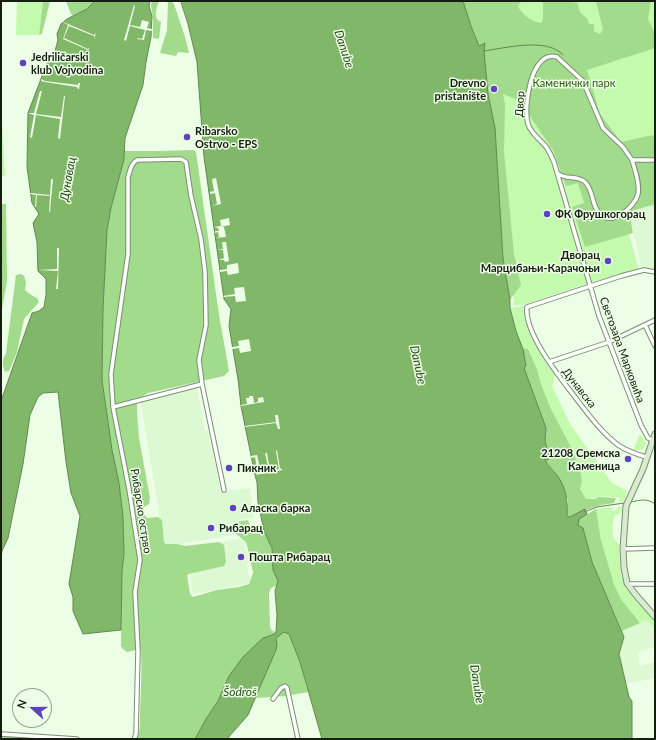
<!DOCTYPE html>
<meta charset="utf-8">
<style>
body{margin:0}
#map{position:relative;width:656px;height:740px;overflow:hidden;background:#ecfee5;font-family:Lato,sans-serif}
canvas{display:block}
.frame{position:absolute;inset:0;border:2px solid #161e12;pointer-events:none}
.north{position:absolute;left:12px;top:688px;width:40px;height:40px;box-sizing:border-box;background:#ecfee5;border:1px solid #96a491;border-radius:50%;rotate:291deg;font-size:11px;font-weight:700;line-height:16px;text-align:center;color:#161e12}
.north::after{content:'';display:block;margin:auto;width:14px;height:18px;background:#5d44bd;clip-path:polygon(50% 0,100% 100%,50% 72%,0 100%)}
</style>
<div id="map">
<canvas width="656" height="740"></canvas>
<div class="frame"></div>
<div class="north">N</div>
</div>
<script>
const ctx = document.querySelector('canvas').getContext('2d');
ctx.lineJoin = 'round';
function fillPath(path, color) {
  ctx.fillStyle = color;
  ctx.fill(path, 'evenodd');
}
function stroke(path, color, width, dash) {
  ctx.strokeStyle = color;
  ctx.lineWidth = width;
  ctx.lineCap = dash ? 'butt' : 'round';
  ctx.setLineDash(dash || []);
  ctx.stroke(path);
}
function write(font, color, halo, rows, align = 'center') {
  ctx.font = font + ' Lato,sans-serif';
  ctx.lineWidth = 3;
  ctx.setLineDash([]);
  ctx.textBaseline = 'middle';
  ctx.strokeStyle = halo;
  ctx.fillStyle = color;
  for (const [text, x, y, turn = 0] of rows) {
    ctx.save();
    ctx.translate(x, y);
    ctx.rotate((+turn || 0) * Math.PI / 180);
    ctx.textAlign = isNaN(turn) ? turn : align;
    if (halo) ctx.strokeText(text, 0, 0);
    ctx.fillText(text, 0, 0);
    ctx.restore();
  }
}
fillPath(new Path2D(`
 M655 204V271L641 266 629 212Z
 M197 388 205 431H208L221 492 250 488 254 518 238 520 240 534 155 548 160 518 140 399Z
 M244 538 249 563 247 564 250 583 193 594 190 575 195 574 190 548Z
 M645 620 655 628V647L638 652 640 666 655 662V678L626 684 619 653 624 637 622 631Z`), '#ddf9d3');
fillPath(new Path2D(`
 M17 1H43L39 35H16Z
 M474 1H655V205L651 207 642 201 624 216 639 270 589 283 526 304 513 306 514 298 512 282Z
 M1 119H2L5 176H1Z
 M524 306C528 331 543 354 555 375L552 386 570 424 612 483 627 491 624 501 619 502 620 498C614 497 605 496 599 497 594 498 592 499 586 499L580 489 582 482 572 449 551 409 541 384 537 369 528 350 523 349 516 331 510 308Z
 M640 434 646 443 645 447 642 450H633Z
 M622 506 620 514 615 515C612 524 610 538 619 544L620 571 624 585 634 598 655 621V628L645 620 640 623 621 599 614 584 601 540 596 509 613 507 612 511 616 510 618 507Z`), '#c3faae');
fillPath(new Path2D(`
 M43 1H50L42 34 39 35Z
 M66 1H95L87 9 73 16 71 14Z
 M152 1H159C157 8 152 18 161 22L159 39 153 38V17L151 5Z
 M171 1 174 4 185 37 189 53 178 52 176 56 160 53 167 30 168 2Z
 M463 1H521L518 7C523 15 532 22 541 23L543 19V3L540 1H572V2L578 3C579 11 580 14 587 18L589 24H594V31L600 34 603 30 596 1H651L648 19 655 33V48L587 70 600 114 621 142 653 135 655 142V204L629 212 633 233 585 247 572 207 584 203 578 183 566 186 553 150 531 118 523 102 503 94 505 104 504 152 514 254 521 285 510 300 503 258 495 128 488 94 484 51 485 44 479 46 471 26Z
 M194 150 196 152 219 315 229 371 224 376 148 393 137 400V410L139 438 150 498 149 504 144 507C144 511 144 516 147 518L158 517 162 520 164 543 166 544H177L185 546 219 542 224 545 226 562 224 566 189 574 187 575 190 594 193 597 217 590 239 587 249 584 253 573 247 545 245 541 235 533 234 526 237 522 248 520 250 526 256 533 266 534C268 538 271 544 272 549 273 562 273 569 278 581L277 585 271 588 269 593 270 627 272 631 276 632 275 634 270 635 229 676 218 701 206 719 195 739H137C141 731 140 720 140 711 141 690 142 670 141 649L127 652 123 649 121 646 122 571 124 554 123 517 119 483 112 453 102 380 103 309 107 230 111 208 124 159V151H159Z
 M1 204H6L7 282 1 314Z
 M21 274 24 276 26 282 25 290 31 295 37 298 39 302 24 319 17 352 9 371 5 372C2 364 2 360 6 353L16 275Z
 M523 349H528L537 369 541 384 551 409 572 449 580 470 582 482 580 489 586 499H595L599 497 616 498 614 503C596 505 586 510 570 517L567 515 568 500 557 475 545 460 549 453 545 440 546 428 523 368Z
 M596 509 601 540 614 584 621 599 640 623 622 631 592 562 583 528 578 525 579 519Z
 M284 632 289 634 300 662 308 692 286 696 256 698 277 643 276 638Z
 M1 734 57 739H1Z`), '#a2db8c');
const water = new Path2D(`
 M95 1H150L149 6 152 16 151 37 146 62 143 85 125 138 124 159 111 208 107 230 103 309 102 380 112 450 119 483 123 517 124 554 122 571 121 630 83 634 73 611V597L69 584 80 516 71 493 66 462 58 392 43 393 38 397 30 415 23 464 8 538 2 551 1 558V401L32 313 39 311 44 307 46 295V279L38 271 37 242 33 223 39 214 32 203 27 167 28 113 47 63 55 51 58 40 57 34 61 24 67 19 87 9Z
 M181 1H463L471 26 479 46 485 43 484 51 488 94 495 128 503 258 510 300V308L516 331 523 349 526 366 524 368 546 428 545 440 549 457 548 460 545 459V460C548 466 553 470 557 475 566 488 568 500 567 516L570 517 585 509 587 514 579 519 578 525 583 528 592 562 624 637 619 654 629 697 632 701V739H322L300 662 289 634 284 632 276 638 277 645 276 650 248 715 227 739H195L206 719 218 701 229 676 243 657 263 638 275 634 276 632 277 615 275 591 278 581 273 570 272 548 264 531 258 502 257 482 255 475 241 406 238 379 229 326 231 309 224 299 204 157 197 62 188 24Z`);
fillPath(water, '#80b769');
stroke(water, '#60894f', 1);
fillPath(new Path2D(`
 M134 5 135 6 130 25 140 27 142 20 149 22 147 28 152 29V31L146 30 144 40 137 39 138 38 142 39 145 30 130 26 126 41 124 40Z
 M61 21 94 35 96 33 94 39V36L69 26 64 38 88 49 90 47 87 53 88 50 63 39 68 25Z
 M41 79 45 81 78 85V83H80L79 89H78L77 87 45 82 41 81Z
 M40 91H42L36 114 61 117 64 96H65L60 139 58 138 60 119 36 115 32 138 30 137 34 115 28 113H34Z
 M216 178 221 204 211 206 217 204 215 193 210 194V192L214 191 212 179Z
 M51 179H53L50 212H49L50 196 37 195 36 207H35L36 195 30 194V193L50 195Z
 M229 218 230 225 221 227H224L226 237 216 238 219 237 218 232 215 233V231H219L218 228 214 227 221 226 220 220Z
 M222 242H226L229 261 225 262 224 260H219L224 258 223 250H217L223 249Z
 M57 248H59L58 289H56L58 271 38 270 57 269Z
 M238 263 239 273 228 275 227 271 220 272V270L227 269V265Z
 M244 287 246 301 236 302 235 296 224 297 223 296 235 294 234 288Z
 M249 339 251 351 240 353 239 348 232 349V347L239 346 238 341Z
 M249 396H253L254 403 258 402V398L263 397 264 402 241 406V405L247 404 246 398H249Z
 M275 415H278L280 429H278L276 423 245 427V426L276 422Z
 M277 450 280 468 283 470 255 475 258 473 255 457 251 458V456L257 455 261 473 269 471 265 453H267L270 471 279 469 276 451Z`), '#ecfee5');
stroke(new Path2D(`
 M484 51C505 48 548 37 563 55
 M631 502C640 500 647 498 655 504
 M584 512 597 507 624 503`), '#60894f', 1);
const minor = new Path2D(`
 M559 174C566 180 577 175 585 182 594 190 591 207 601 215 614 226 635 206 638 194 640 183 635 170 632 160
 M645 325 655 346
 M549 362 609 342 655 320
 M113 407 202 384 224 490
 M652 440 648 438 641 425 599 316 554 162C552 157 550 153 547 148 541 140 531 134 528 124 523 107 531 49 557 57L583 81 603 128 623 147 632 160H655
 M646 457C636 454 627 451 618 445 601 432 588 414 575 397 559 376 524 333 527 307L621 276 644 270 655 272
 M623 549 655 548
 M627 584H655
 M273 699 281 688 285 686 287 688 298 739
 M1 734 77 739
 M134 739 136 734 138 651 135 592 140 560 129 489 113 407 111 374 128 254V177C130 171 131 163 137 160L181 159 186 162 191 196 201 239 205 272 206 325 199 360 202 384`);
const secondary = new Path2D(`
 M655 434 643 469 626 506 623 549 624 568 627 583 635 594 655 617`);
stroke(minor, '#7a8f72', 5.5);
stroke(secondary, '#7a8f72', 7);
stroke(minor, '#fff', 3.5);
stroke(secondary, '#d9ebd1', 5);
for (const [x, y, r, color] of [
 [23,63,4,"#5d44bd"],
 [494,89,4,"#5d44bd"],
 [187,137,4,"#5d44bd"],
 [547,214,4,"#5d44bd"],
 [608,261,4,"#5d44bd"],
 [628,459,4,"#5d44bd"],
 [229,468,4,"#5d44bd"],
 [233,508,4,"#5d44bd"],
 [211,528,4,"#5d44bd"],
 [241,557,4,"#5d44bd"]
]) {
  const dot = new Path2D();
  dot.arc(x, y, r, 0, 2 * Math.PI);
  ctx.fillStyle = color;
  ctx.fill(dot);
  stroke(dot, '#ecfee5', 1.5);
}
write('bold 11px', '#161e12', '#ecfee5', [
 ["Jedriličarski",31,57],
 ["klub Vojvodina",31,70],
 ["Drevno",486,83,"right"],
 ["pristanište",486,96,"right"],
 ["Ribarsko",195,131],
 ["Ostrvo - EPS",195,144],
 ["ФК Фрушкогорац",555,214],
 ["Дворац",600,255,"right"],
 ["Марцибањи-Карачоњи",600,268,"right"],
 ["21208 Сремска",620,453,"right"],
 ["Каменица",620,466,"right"],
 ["Пикник",237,468],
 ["Аласка барка",241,508],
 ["Рибарац",219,528],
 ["Пошта Рибарац",249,557]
], 'left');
write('11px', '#2a5e0d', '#ecfee5', [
 ["Каменички парк",574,83]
]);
write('11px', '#161e12', '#ecfee5', [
 ["Двор",520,104,-87],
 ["Светозара Марковића",622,350,70],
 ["Дунавска",579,388,52],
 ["Рибарско острво",141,511,81]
]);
write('italic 12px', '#2a4e19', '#ecfee5', [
 ["Danube",344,49,72],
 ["Дунавац",68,179,-80],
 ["Danube",418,365,78],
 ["Danube",477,684,81],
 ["Šodroš",240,692]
]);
</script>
